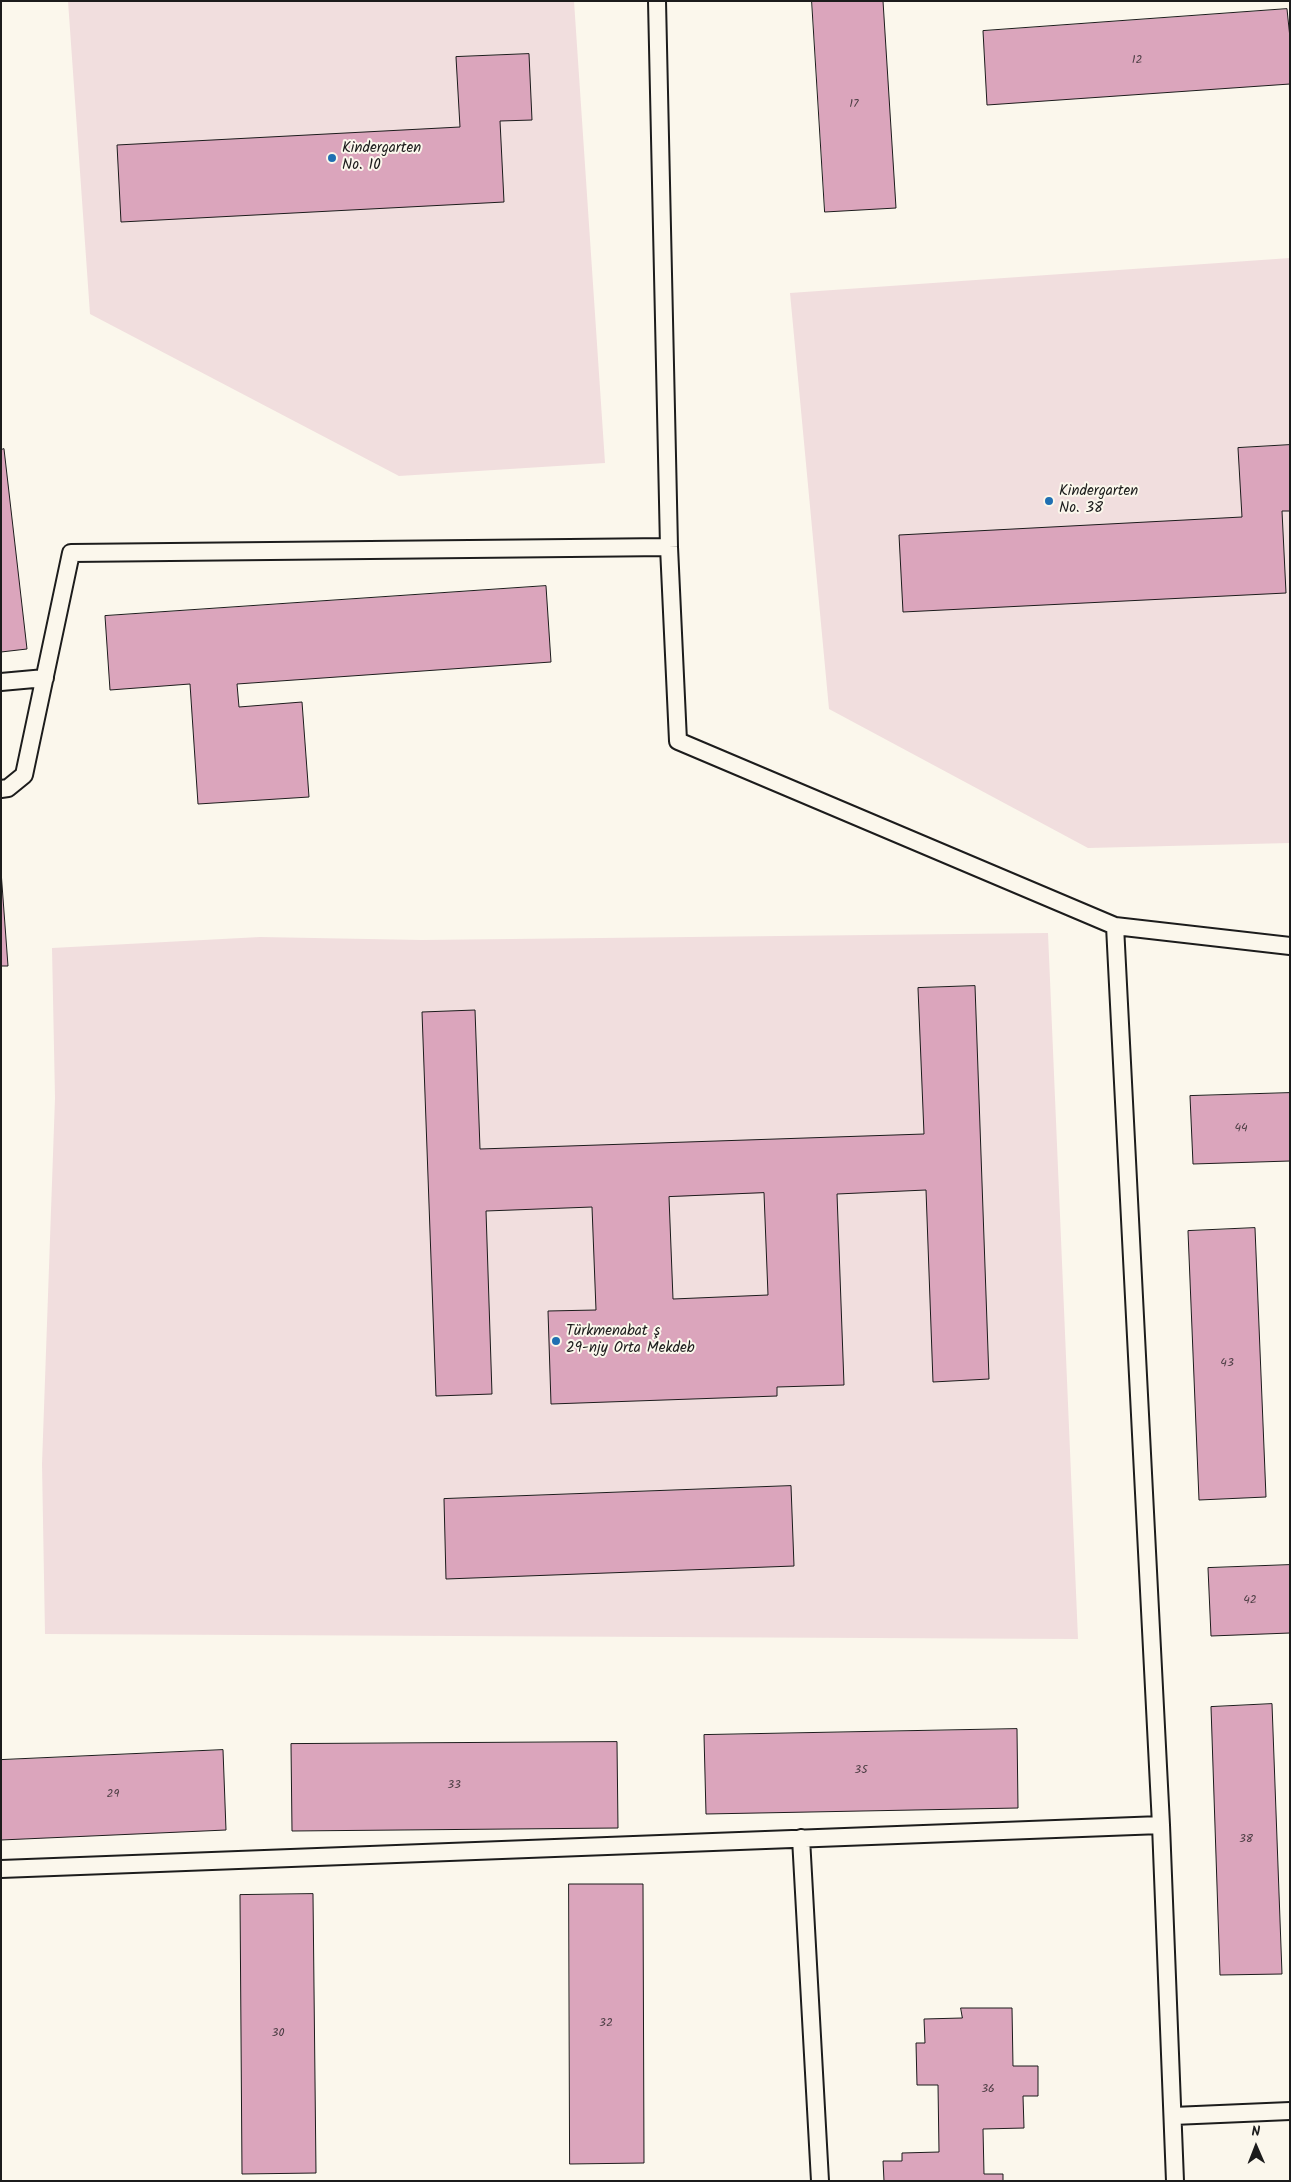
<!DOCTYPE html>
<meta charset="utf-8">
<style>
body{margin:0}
#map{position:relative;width:1291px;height:2182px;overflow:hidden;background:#fbf7ec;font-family:Kalam,sans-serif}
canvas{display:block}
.frame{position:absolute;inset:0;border:2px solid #1c1c1c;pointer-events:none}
.north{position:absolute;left:1231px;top:2122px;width:50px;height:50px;-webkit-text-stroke:4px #fbf7ec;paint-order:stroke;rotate:359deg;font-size:14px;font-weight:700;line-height:20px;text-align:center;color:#1c1c1c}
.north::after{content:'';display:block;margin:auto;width:18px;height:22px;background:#1c1c1c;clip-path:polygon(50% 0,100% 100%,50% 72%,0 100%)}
</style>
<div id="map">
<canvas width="1291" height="2182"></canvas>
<div class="frame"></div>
<div class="north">N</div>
</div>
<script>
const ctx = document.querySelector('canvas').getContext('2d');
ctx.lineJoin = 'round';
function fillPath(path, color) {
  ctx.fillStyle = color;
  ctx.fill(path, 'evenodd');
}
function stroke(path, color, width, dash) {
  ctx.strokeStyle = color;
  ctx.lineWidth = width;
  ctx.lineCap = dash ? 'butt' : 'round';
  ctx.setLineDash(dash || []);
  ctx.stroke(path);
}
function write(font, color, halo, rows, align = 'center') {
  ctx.font = font + ' Kalam,sans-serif';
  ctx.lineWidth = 4;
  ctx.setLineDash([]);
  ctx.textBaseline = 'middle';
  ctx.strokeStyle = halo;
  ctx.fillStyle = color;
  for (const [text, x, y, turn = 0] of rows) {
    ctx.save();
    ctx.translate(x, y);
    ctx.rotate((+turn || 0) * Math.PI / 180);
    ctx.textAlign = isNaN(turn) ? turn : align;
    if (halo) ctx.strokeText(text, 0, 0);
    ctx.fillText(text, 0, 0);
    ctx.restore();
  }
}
fillPath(new Path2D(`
 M68 1H574L605 463 399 476 90 314Z
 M1290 258V843L1088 848 829 709 790 293Z
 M1048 933 1078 1639 45 1634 42 1464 55 1098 52 948 260 937 422 940Z`), '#f1dede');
const building = new Path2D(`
 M812 1H883L896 208 825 212Z
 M1287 9 1290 38V84L987 105 983 31Z
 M529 54 532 120 500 121 504 202 121 222 117 145 460 127 456 57Z
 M1290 445V511H1282L1286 593 903 612 899 535 1242 517 1238 448Z
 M4 449 27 649 1 652V450Z
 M546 586 551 662 237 684 239 707 302 702 309 797 198 804 190 684 110 690 105 616Z
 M1 871 8 966H1Z
 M975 986 989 1379 933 1382 926 1190 837 1194 844 1385 777 1387V1396L551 1404 548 1311 596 1310 592 1207 486 1211 492 1394 436 1396 422 1012 475 1010 480 1149 924 1134 918 988ZM764 1193 768 1295 673 1299 669 1197Z
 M1290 1093V1161L1193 1164 1190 1096Z
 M1255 1228 1266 1497 1199 1500 1188 1231Z
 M791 1486 794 1566 446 1579 444 1499Z
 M1290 1565V1633L1211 1636 1208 1568Z
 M1272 1704 1282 1974 1220 1975 1211 1707Z
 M1017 1729 1018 1808 706 1814 704 1735Z
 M617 1742 618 1828 292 1831 291 1744Z
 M223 1750 226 1830 1 1840V1760Z
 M569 1884H643L644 2163 570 2164Z
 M313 1894 316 2173 242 2174 240 1895Z
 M961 2008H1012L1013 2066H1038V2096H1023L1024 2128 983 2129 984 2174H1003V2181H884L883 2161H902V2153L939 2152 938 2085H917L916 2043H925L924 2019 962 2018Z`);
fillPath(building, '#dba5bc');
stroke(building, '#1c1c1c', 1);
const service = new Path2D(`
 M657 1 669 547 678 741 1115 926 1290 946
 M1 682 45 678
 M1 789 8 788 24 775 71 553 669 547
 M1115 926 1161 1825 1175 2181
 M801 1838 820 2181
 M1 1869 1161 1825
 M1173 2116 1290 2111`);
stroke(service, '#1c1c1c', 20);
stroke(service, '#fbf7ec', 16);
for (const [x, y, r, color] of [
 [332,158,5,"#1f6fb2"],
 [1049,501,5,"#1f6fb2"],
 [556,1341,5,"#1f6fb2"]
]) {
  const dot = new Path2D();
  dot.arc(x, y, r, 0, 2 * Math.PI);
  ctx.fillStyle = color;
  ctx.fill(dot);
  stroke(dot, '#fbf7ec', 2);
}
write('12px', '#4c3e44', null, [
 ["12",1137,61],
 ["17",854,105],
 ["44",1241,1129],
 ["43",1227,1364],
 ["42",1250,1601],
 ["35",861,1771],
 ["33",454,1786],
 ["29",113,1795],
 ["38",1246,1840],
 ["32",606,2024],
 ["30",278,2034],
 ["36",988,2090]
]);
write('15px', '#1c1c1c', '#fbf7ec', [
 ["Kindergarten",342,149],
 ["No. 10",342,166],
 ["Kindergarten",1059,492],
 ["No. 38",1059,509],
 ["Türkmenabat ş",566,1332],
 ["29-njy Orta Mekdeb",566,1349]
], 'left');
</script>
